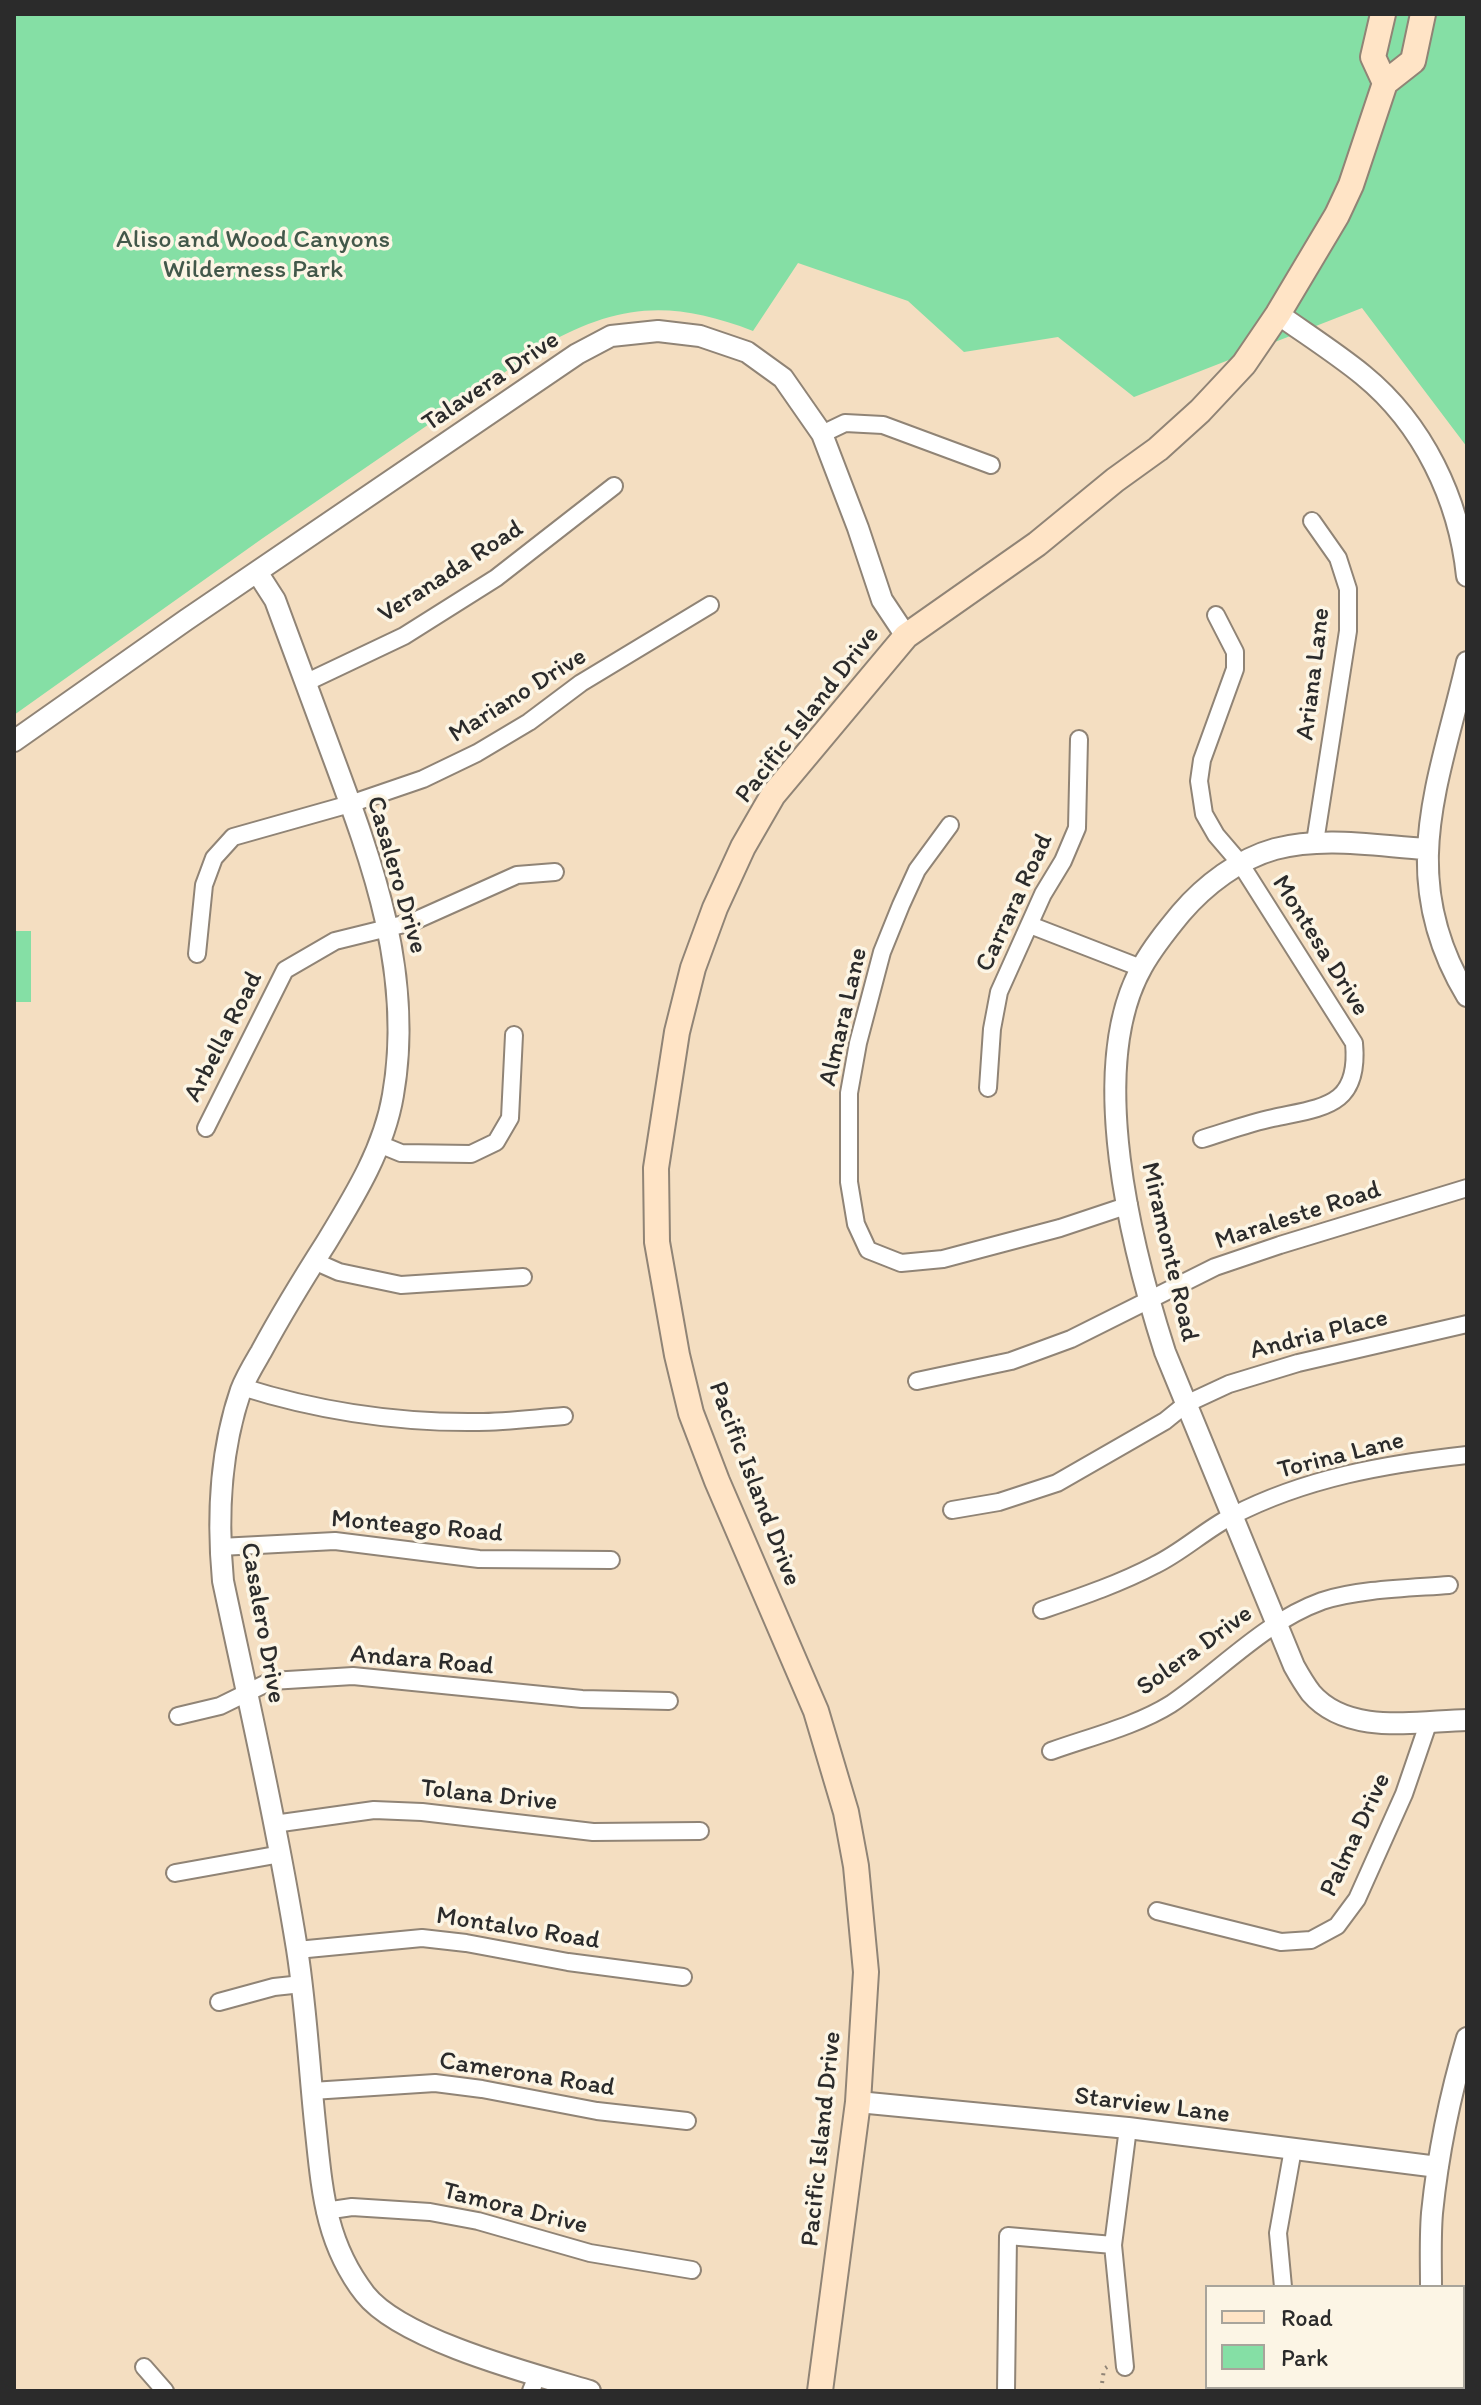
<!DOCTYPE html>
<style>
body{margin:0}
#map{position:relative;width:1481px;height:2405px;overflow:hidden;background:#f4dec1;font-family:Itim,sans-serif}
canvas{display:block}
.frame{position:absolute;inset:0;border:16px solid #2b2b2b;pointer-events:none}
.legend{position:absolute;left:1205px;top:2285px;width:260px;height:104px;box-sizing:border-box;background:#fcf5e5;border:2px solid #a8a49b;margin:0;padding:10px 14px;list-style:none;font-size:24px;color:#2b2b2b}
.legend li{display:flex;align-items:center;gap:16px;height:40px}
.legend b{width:40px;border:2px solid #a8a49b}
</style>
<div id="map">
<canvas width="1481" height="2405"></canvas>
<div class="frame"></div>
<ul class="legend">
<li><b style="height:10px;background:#ffe4c6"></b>Road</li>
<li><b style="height:22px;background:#85dfa5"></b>Park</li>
</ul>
</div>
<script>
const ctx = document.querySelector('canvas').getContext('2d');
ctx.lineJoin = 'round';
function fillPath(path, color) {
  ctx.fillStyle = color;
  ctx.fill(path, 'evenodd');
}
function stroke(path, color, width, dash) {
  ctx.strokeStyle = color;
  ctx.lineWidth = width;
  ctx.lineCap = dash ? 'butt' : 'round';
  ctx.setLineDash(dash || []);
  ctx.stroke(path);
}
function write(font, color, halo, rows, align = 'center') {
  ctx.font = font + ' Itim,sans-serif';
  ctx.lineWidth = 7;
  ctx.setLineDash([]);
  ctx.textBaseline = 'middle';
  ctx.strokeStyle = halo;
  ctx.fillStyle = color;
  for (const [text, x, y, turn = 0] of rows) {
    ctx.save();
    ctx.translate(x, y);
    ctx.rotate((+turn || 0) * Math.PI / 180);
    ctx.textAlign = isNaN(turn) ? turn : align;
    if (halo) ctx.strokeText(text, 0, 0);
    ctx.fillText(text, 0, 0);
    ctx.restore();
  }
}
fillPath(new Path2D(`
 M14 14H1467V447L1362 308 1134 397 1058 337 964 352 908 301 798 263 753 331C672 300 619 303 543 346L263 538 14 715Z
 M14 931H31V1002H14Z`), '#85dfa5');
const minor = new Path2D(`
 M822 434 845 423 883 425 991 465
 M1312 521 1338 558 1348 589V631L1315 842
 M305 683 404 636 496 578 614 486
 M950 825 917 870 901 905 882 952 858 1043 849 1093V1182L856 1224 868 1250 901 1263 943 1259 1060 1228 1129 1205
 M1030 925 1141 968
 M197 954 204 885 214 858 233 837 350 804 423 779 477 753 529 722 581 683 710 605
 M988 1088 992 1029 999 992 1043 894 1063 861 1077 828 1079 739
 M206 1128 285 970 335 941 412 922 517 875 555 872
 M1202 1139C1225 1132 1249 1123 1273 1118 1323 1107 1360 1107 1354 1043L1240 863 1216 835 1204 814 1199 781 1202 760 1235 669V652L1216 615
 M379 1144 401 1153 471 1154 496 1142 510 1118 514 1035
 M314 1261 339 1272 401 1285 523 1277
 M917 1381 1011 1361 1071 1339 1215 1267 1280 1245 1467 1188
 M242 1387C318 1411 399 1423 478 1422 507 1422 536 1418 564 1416
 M952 1510 999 1502 1057 1483 1165 1421 1186 1404 1229 1384 1298 1363 1467 1324
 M220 1547 335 1541 479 1559 611 1560
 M1042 1610C1080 1597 1119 1584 1155 1565 1182 1552 1205 1530 1232 1516 1305 1478 1386 1464 1467 1455
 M178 1716 220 1706 271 1681 353 1676 582 1699 669 1701
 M1051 1751C1090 1737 1136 1726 1171 1704 1221 1670 1264 1622 1322 1601 1358 1589 1411 1588 1449 1585
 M274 1824 374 1810 422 1812 593 1832 700 1831
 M175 1873 281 1854
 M1157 1911 1281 1942 1311 1940 1337 1926 1357 1899 1404 1794 1429 1721
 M297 1950 422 1938 466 1943 568 1962 683 1977
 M219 2002 274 1987 302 1984
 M312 2091 435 2083 482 2089 597 2111 687 2121
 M325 2211 352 2207 430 2212 478 2221 590 2253 692 2270
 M1283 2287 1278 2233 1293 2149
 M144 2367 165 2391
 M1125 2367 1113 2245 1128 2128
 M531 2391 537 2376
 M1006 2391 1008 2236 1113 2245
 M1287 2391 1288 2387`);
const tertiary = new Path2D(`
 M1278 314C1306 334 1336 353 1363 375 1423 424 1459 499 1467 576
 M257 572 275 600C294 652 313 703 332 754 373 864 414 975 393 1095 384 1149 354 1197 326 1243 303 1279 281 1315 261 1352 254 1364 246 1377 241 1390 220 1451 217 1517 223 1581 249 1703 277 1825 297 1949 306 2006 309 2065 315 2123 322 2187 324 2241 365 2294 401 2340 532 2374 590 2391
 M1467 662C1439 784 1395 877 1467 996
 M14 741 186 620 577 354 611 336 658 331 700 336 747 352 783 378 822 434 858 528 882 600 906 636
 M1427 849C1377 846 1324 836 1275 849 1239 859 1205 885 1181 913 1167 930 1153 947 1142 967 1085 1068 1132 1249 1165 1352L1294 1666C1299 1675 1305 1685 1311 1693 1348 1736 1417 1721 1467 1720
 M858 2102 1128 2128 1438 2167
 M1431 2287C1431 2263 1430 2237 1432 2213 1438 2154 1450 2095 1467 2038
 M1431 2387V2391`);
const secondary = new Path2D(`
 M1383 14 1373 57 1385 83
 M820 2391 858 2102 866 1972 856 1866 846 1812 816 1711 717 1481 691 1413 677 1355 657 1242 656 1168 677 1032 693 968 715 908 743 847 773 795 906 636 1037 544 1115 480 1158 449 1200 411 1244 364 1278 314 1337 215 1351 185 1385 83 1413 61 1423 14`);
stroke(minor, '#908476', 20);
stroke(tertiary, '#908476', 24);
stroke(secondary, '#908476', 28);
stroke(new Path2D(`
 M1101 2391 1104 2369 1107 2367`), '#908476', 4, [2, 6]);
stroke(minor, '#fff', 16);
stroke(tertiary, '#fff', 20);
stroke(secondary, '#ffe4c6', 24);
write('26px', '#42584a', '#fcf5e5', [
 ["Aliso and Wood Canyons",253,240],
 ["Wilderness Park",253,270]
]);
write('26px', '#2b2b2b', '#fcf5e5', [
 ["Talavera Drive",491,382,-34],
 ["Veranada Road",451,572,-33],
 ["Ariana Lane",1314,674,-83],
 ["Mariano Drive",518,696,-32],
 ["Pacific Island Drive",808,715,-52],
 ["Casalero Drive",396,875,74],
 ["Carrara Road",1015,903,-65],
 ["Montesa Drive",1320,946,58],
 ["Almara Lane",844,1017,-77],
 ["Arbella Road",224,1037,-63],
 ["Maraleste Road",1298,1216,-18],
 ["Miramonte Road",1169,1252,77],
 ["Andria Place",1319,1335,-14],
 ["Torina Lane",1341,1456,-14],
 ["Pacific Island Drive",754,1484,69],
 ["Monteago Road",417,1527,5],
 ["Casalero Drive",262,1623,80],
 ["Solera Drive",1195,1651,-36],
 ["Andara Road",422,1661,5],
 ["Tolana Drive",489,1796,6],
 ["Palma Drive",1356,1835,-65],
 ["Montalvo Road",518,1929,9],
 ["Camerona Road",527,2075,9],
 ["Starview Lane",1152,2106,7],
 ["Pacific Island Drive",822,2139,-84],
 ["Tamora Drive",515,2209,14]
]);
</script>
